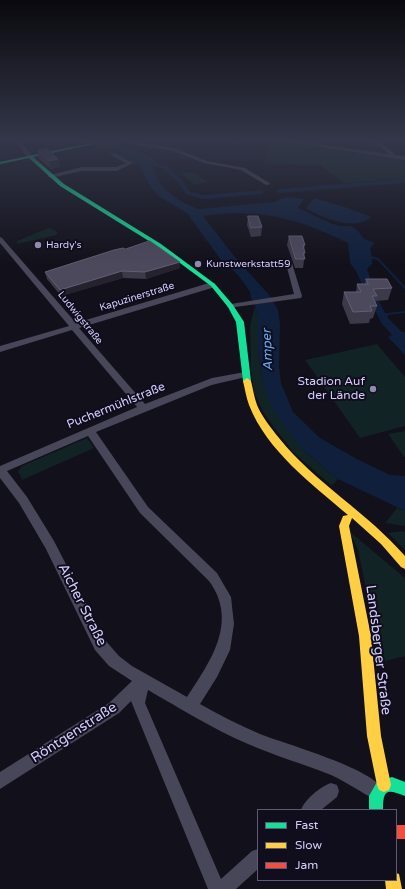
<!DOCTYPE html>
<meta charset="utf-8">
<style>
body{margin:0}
#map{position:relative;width:405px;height:889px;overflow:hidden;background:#12101a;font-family:"Varela Round",sans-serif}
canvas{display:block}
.legend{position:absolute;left:257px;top:809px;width:140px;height:72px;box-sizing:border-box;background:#100d1d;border:1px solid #5e5a76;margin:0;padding:5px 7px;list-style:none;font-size:12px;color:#d4cdfb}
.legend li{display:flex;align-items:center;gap:8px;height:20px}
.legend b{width:20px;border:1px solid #5e5a76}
</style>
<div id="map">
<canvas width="405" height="889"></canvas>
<ul class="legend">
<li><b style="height:5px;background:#16e098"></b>Fast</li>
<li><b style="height:5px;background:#ffcf43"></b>Slow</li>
<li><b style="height:5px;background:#f24e42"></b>Jam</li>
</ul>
</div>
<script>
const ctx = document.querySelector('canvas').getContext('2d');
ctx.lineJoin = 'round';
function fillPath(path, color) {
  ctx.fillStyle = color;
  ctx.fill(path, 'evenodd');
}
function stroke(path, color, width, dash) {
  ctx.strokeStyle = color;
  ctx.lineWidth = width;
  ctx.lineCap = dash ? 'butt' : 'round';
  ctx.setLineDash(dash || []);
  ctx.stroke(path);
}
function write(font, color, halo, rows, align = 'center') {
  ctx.font = font + ' "Varela Round",sans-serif';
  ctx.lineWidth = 4;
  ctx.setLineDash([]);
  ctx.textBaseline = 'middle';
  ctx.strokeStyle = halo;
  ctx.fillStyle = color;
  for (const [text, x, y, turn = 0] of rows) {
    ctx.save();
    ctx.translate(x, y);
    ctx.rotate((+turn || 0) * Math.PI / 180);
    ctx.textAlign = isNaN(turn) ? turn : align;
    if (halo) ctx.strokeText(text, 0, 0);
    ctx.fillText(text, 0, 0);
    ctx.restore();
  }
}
fillPath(new Path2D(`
 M270 141 405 159V179L344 183 320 165 264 163Z
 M98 146C112 150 127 151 138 163L134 164 94 148Z
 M193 172 208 182 195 185 181 174Z
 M49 228 58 232 56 235 17 244V241Z
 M255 306 258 317V350L262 379 304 451 338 479 332 486 293 452 264 414 254 392 251 368 250 325Z
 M377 344 405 377V426L360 438 305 360Z
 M405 431V457H404L388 434Z
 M87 438 94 448 22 480 18 471 22 466Z
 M397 508 405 511V526L385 523Z
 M402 531 405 532V550L388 533Z
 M350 532 405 578V656L381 662 358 550Z`), '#112324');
fillPath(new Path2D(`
 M91 141H111L150 157 161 166 154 167C155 187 182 204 199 209L274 202 286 197 304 199 298 208 330 223 340 226H351L358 231 364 239 375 243 370 248 372 257V264L367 269 374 288 365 291 356 271 350 263 348 243C299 219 258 207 203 216L234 256 271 297 278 310 280 324 279 367 281 383 293 412 320 438 357 459 390 475 405 476V511L338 479 304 451 282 423 269 402 262 379 258 350V317L255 306 251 298 250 292 244 283 237 274 221 260 187 213 160 197 153 190 148 183 140 165 134 158 114 149 98 146Z
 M314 198 348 208 371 217C356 232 321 218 306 208Z
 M370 301H379L385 313 389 316 387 317 402 332H405V355L388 337 392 335 382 324Z`), '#101f3b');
stroke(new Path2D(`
 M370 257 378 259 405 288
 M387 314 405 312`), '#101f3b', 2);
fillPath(new Path2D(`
 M148 162 166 166 182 180 190 192 204 195 261 190 264 192 261 194 204 199 186 194 178 182 162 168 146 165V163Z
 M405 179V183L279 193 276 191 279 189Z`), '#101f3b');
fillPath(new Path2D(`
 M16 141H21L32 156 31 157H27Z
 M128 141 174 148 207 161 245 168 271 184 266 185 241 170 204 163 173 151 140 146Z
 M236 141H241V143L237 144Z
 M281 141H296L389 154 372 141H378L394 153V155L405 156V160Z
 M114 153 133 163 117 171H82L50 178 47 176 82 167H116L126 163 112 156 111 155Z
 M0 237 2 238 76 323 209 283H215V287L79 328 145 404 212 378 245 372 249 375C247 378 216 383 209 386L96 432 148 507 217 573 231 597 234 624 230 650 217 677 200 704C219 715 239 725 260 734 285 744 376 769 385 792L383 798 377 800C361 793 347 782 331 775 304 764 275 756 248 744 213 729 181 709 148 690L145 703 221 879 252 851 258 849V869L236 889H208L131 701 119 713 0 789V772L109 703 132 681 109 666 95 650 46 549 19 503 0 478V466L137 407 72 330 0 352V346L69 326 0 243ZM88 436 140 513 209 581C239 622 210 662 187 697L132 666 119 656 105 640 54 541 27 497 7 471Z
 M288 258 291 260 302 296 301 298 228 308 227 306 231 304 294 294 285 260Z
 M331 783 337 785 339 791 337 797 321 810H301C305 799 320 787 331 783Z`), '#484659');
fillPath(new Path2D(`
 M99 141H109L33 157 64 184 161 244 215 284 233 305 244 322 251 381 250 383H244L243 381 236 322 228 307 211 286 157 246 60 186 29 158 0 164V162Z
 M392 777 405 782V796C387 789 383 789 383 810H369V796L377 782Z`), '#16e098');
fillPath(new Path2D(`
 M247 378 251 381C253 389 254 397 257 405 262 417 271 428 279 438 315 483 367 512 405 556V569L401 567 381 544 352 518 349 526 371 636 381 736 391 785 389 790 384 792 379 790 377 785 367 736 359 636 339 526 343 516 348 515C312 484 267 451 249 405 246 397 245 389 243 381Z
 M396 873 399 874 402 889H386L385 880H396Z`), '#ffcf43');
fillPath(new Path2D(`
 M396 825H405V839H396Z`), '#f24e42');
fillPath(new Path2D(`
 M38 151 58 159 60 167 51 169 39 159Z
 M248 216 262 227 261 236 251 237 247 225Z
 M289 236 305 245 304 249 305 253 303 268H295L287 245Z
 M125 249 180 262V268L146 279 123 278 61 296 47 279 45 272Z
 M366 279 392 288 388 300 376 301 375 303 377 306 373 318 370 319 369 323 350 324 342 304 344 292H356L357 284H365Z`), '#3c3949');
fillPath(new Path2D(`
 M58 159 60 167 51 169 49 161Z
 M180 262V268L146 279 145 272Z
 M122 271 123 278 61 296 60 290Z`), '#25222e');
const building = new Path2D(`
 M48 149 58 159 49 161 38 151Z
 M248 216H258L262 227 251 228Z
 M289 236H302L305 245H303L305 253H303L305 259H296Z
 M150 241 180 262 145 272 122 271 60 290 45 272 114 250 123 248 125 249Z
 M366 279H387L392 288 373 289 377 296H372L377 306H370L372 311 353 312 344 292H361L357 284H368Z`);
fillPath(building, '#4d495c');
stroke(building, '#625e75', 1);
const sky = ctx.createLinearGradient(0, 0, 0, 266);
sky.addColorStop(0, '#0a090e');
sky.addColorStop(0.53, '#333749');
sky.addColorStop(1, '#33374900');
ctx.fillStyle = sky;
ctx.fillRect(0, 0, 405, 266);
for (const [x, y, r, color] of [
 [38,245,4,"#908bac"],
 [198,264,4,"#908bac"],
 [373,389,4,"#908bac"]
]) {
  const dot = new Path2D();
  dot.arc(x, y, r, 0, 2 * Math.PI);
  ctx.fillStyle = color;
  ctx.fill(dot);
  stroke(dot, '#100d1d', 1.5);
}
write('10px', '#d4cdfb', '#100d1d', [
 ["Hardy's",46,245],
 ["Kunstwerkstatt59",206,264]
], 'left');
write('10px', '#d4cdfb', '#100d1d', [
 ["Kapuzinerstraße",137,297,-17],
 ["Ludwigstraße",80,318,51]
]);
write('12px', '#d4cdfb', '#100d1d', [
 ["Stadion Auf",365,382],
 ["der Lände",365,396]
], 'right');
write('12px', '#d4cdfb', '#100d1d', [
 ["Puchermühlstraße",116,406,-22]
]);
write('italic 13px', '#64acf2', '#100d1d', [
 ["Amper",268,350,-92]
]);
write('14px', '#d4cdfb', '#100d1d', [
 ["Aicher Straße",82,605,63],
 ["Landsberger Straße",378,650,83],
 ["Röntgenstraße",74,733,-33]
]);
</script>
